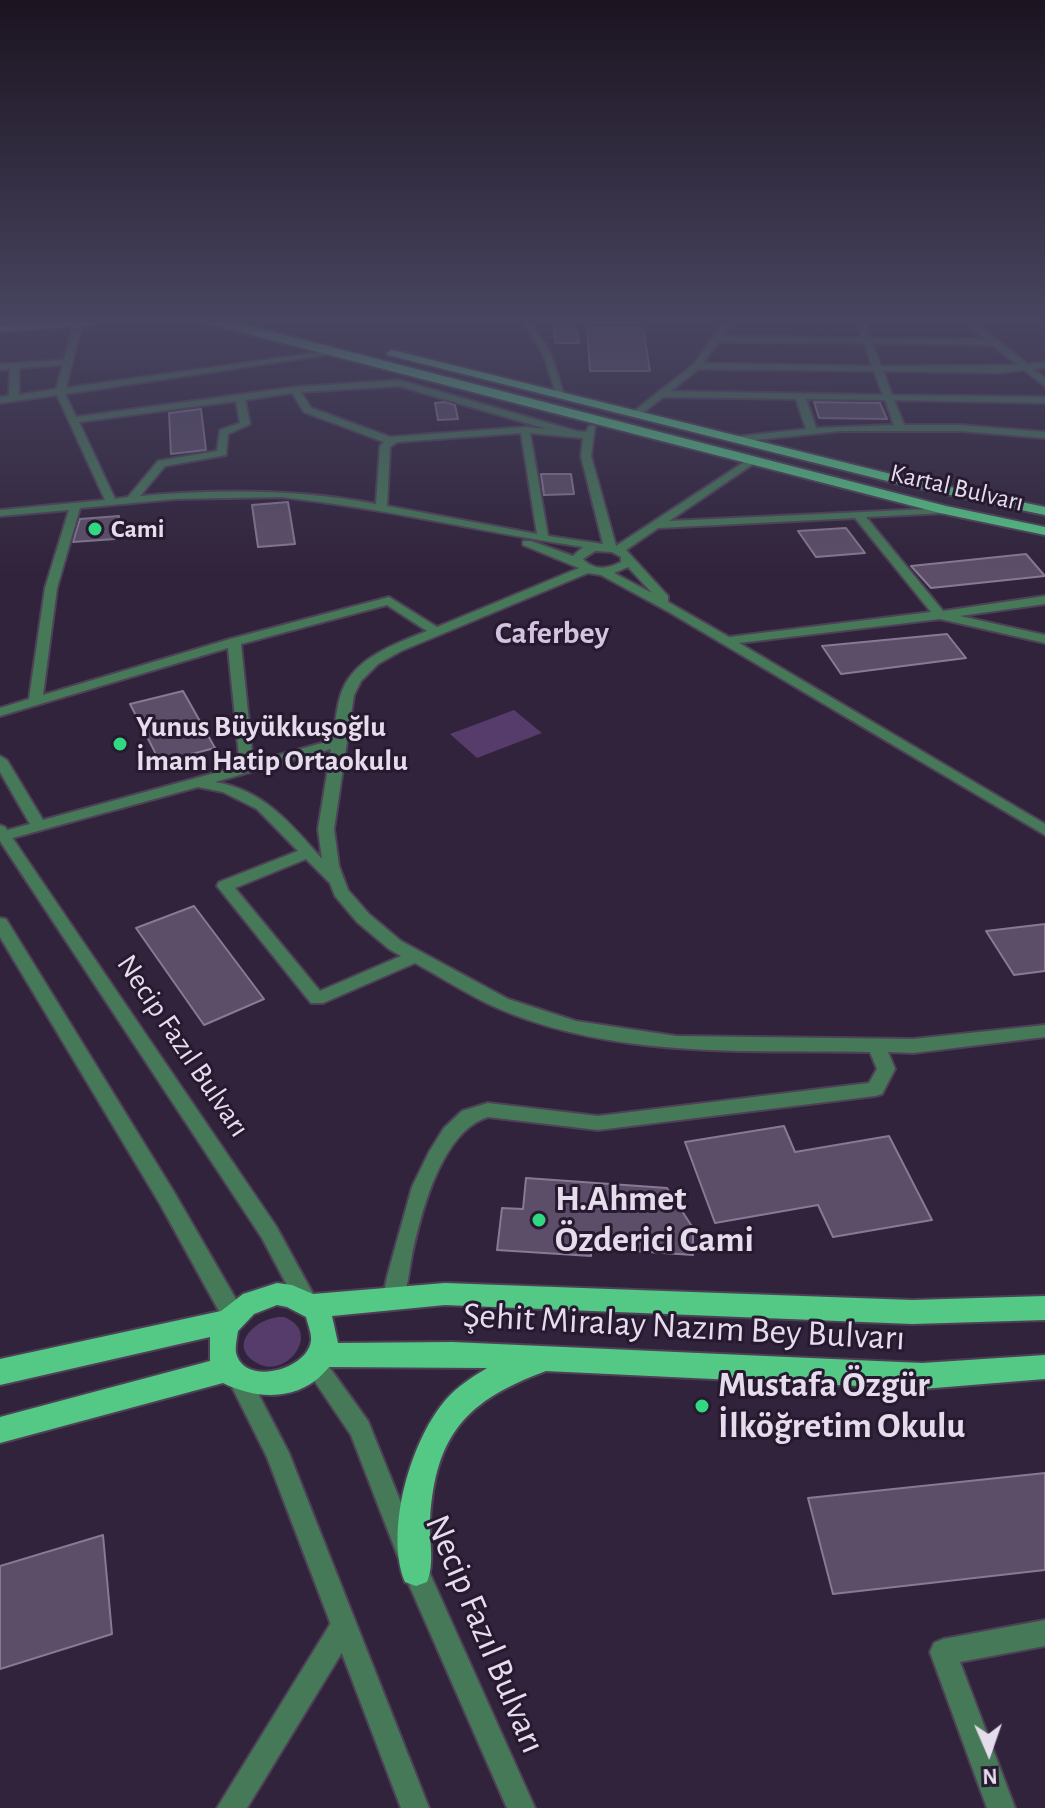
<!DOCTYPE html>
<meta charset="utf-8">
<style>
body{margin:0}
#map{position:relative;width:1045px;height:1808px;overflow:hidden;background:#31233b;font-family:"Alegreya Sans",sans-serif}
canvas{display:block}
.north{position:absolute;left:949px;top:1712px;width:80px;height:80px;-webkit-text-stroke:6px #271a30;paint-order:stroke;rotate:178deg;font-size:22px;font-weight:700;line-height:32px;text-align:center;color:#e5dcec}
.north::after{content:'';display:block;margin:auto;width:28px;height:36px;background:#e5dcec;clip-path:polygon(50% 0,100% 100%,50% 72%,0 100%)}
</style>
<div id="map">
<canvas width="1045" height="1808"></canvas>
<div class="north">N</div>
</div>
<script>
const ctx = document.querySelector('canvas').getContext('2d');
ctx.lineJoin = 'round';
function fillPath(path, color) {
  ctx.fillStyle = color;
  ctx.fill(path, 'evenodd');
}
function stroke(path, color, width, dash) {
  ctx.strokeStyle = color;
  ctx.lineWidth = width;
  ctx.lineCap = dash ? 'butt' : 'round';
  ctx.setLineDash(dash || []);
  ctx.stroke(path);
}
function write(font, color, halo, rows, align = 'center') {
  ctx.font = font + ' "Alegreya Sans",sans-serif';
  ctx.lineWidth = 6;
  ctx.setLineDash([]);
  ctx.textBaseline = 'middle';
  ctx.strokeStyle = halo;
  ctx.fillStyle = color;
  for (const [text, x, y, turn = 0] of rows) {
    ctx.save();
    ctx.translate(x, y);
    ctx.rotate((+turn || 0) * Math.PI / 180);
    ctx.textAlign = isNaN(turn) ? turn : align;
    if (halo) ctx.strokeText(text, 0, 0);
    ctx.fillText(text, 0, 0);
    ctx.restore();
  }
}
fillPath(new Path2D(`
 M514 710 542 733 477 758 450 734Z
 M284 1317C324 1332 285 1382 255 1362 226 1343 260 1315 284 1317Z`), '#563c6a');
const building = new Path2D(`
 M575 324 579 343H556L553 325Z
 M587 328H643L650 371H590Z
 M445 402 455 405 458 419 438 420 435 403Z
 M814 402 880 403 887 419 819 418Z
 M201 409 206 450 171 454 169 413Z
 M541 474H571L574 494 544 495Z
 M288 502 295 544 258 547 252 505Z
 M119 516 115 539 73 542 80 519Z
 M846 528 865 553 816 557 798 531Z
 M1026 554 1045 576 931 588 911 566Z
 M947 634 966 658 841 674 822 646Z
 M183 691 215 748 160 762 130 704Z
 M194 906 264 999 204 1025 136 928Z
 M1045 924V971L1014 975 986 931Z
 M784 1126 795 1152 889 1136 932 1220 833 1237 818 1205 715 1223 685 1142Z
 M526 1178 667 1188 693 1228V1255L591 1248V1256L497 1250 502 1208 523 1209Z
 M1045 1473V1570L833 1594 808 1498Z
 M103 1535 112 1634 0 1669V1566Z`);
fillPath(building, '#5c4e68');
stroke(building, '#887994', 2);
const minor = new Path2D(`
 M75 322 82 323 66 388 335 350 339 353 65 394 76 417 295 387 399 380 576 431 586 432 589 426H595L591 456 616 546 752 457 757 460 756 462 669 521 949 508 950 510 945 513 866 517 943 611 1045 596V604L960 616 1045 635V643L940 619 739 643 1045 824V835L669 612 601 575 588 573 401 651 378 664 361 681 354 695 334 829 339 866 348 890 369 914 401 941 508 999 576 1021 676 1036 913 1039 1045 1025V1037L913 1053 888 1052 895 1069 882 1094 875 1096 598 1130 488 1117C442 1131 421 1212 412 1255 409 1270 408 1289 401 1303L394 1306 387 1303 383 1297 387 1277 412 1187 429 1152 444 1128 462 1111 488 1103 598 1116 869 1083 877 1069 870 1052C745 1050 612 1059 495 1007 468 995 441 977 415 963L323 1003H311L217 886 219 882 298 851 257 809 223 792 198 787 9 839 0 840V832L30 824 0 772V756L7 760 43 820 240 766 228 648 0 716V708L29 699 45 588 69 510 0 516V510L105 500 57 395 0 403V397L9 396 10 369 0 370V364L64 360ZM63 365 56 389 19 395V368ZM399 386 547 429 525 427 390 437 311 408 301 392ZM292 393 304 412 384 442 380 446 376 504C298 489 219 489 140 496L165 466 226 455 228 434 250 424 245 400ZM236 401 240 423 220 430 217 451 158 461 128 497 115 499 79 422ZM521 433 537 534 387 506 390 447 397 442ZM530 433 583 438 581 456 603 544 548 536ZM281 497C383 508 482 532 583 547L573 556 531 541H523V545L579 568 437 627 389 597 230 639 43 695 57 588 80 508 175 499ZM855 518 931 612 729 637 668 602V596L626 550 658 528ZM595 551 612 552 621 557V562C608 569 594 571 583 559ZM628 567 652 593 614 573ZM387 605 427 631C395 644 350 659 340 697 336 711 335 726 333 740L253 762 241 644ZM331 749 318 829 322 859C291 824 264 790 215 782ZM306 859 330 883 335 896 357 922 389 949 401 956 320 991 235 888Z
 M523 322H531L551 354 565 398 557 396 543 354Z
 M856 322H864L870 338 986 339 966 322H975L1027 364 1045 362V368L1033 369 1045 378V386L1024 370 1000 373 883 371 892 395 1045 397V403L894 400 904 425H960L1045 432V438L960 431H840L737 442 732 439 733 437 806 429 796 399 663 397 658 394 663 391 883 395 874 371 697 369 693 366 697 363 872 366 864 343 716 342 712 339 716 336 862 338ZM872 343 992 345 1018 365 881 366ZM806 399 885 400 894 425 816 428Z
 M343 1614 352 1618 356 1627 352 1636 247 1808H217L334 1618Z
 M1045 1620V1646L960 1662 1015 1808H987L930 1652 934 1643 943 1639Z`);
const tertiary = new Path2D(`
 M724 322H732L700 368 639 416H633V412L694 364Z
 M0 825 5 827 276 1226 317 1301 313 1308 306 1310 299 1308 262 1238 0 841Z
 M0 918 6 919 174 1192 241 1308 244 1315 241 1322 233 1324 225 1322 160 1204 0 937Z
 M314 1354 322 1357 368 1421 426 1565 535 1808H507L407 1580 351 1435 303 1364 306 1357Z
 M239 1369 247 1372 289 1453 429 1808H401L267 1457 228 1379 231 1372Z`);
const primary = new Path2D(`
 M53 322H98L93 325 0 332V326Z
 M202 322 238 323 946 506 1045 527V535L940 513Z
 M392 350 903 477 1045 507V515L903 485 388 355 387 353Z
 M277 1283 292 1285 313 1294 445 1283 912 1300 1045 1296V1320L912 1324 445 1305 332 1316 338 1343 452 1342 922 1363 1045 1355V1379L922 1389 546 1371C467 1400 435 1434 430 1521 429 1541 435 1563 427 1582L416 1586 405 1582C385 1533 409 1448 440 1407 452 1390 469 1379 487 1368L329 1367C302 1401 259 1401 223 1383L0 1443V1417L210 1361V1337L0 1385V1359L221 1311 243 1294ZM277 1305 287 1307 306 1317C308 1325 312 1334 311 1341 307 1370 247 1385 237 1356 234 1350 237 1338 238 1331L254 1314Z`);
stroke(minor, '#4e4157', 4);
stroke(tertiary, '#4e4157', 4);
stroke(primary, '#4e4157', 4);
fillPath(minor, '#457958');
fillPath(tertiary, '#457958');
fillPath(primary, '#54c885');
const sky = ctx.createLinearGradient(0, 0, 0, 575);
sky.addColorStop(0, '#1b1320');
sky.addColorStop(0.56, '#484560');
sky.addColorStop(1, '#48456000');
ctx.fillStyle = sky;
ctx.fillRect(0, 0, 1045, 575);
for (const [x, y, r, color] of [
 [95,529,8,"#31d882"],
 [120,744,8,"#31d882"],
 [539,1220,8,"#31d882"],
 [702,1406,8,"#31d882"]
]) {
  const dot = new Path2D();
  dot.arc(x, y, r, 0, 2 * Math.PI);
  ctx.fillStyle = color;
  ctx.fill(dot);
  stroke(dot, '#271a30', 3);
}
write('26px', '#e5dcec', '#271a30', [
 ["Kartal Bulvarı",957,488,13]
]);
write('bold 26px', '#e5dcec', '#271a30', [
 ["Cami",111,529]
], 'left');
write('bold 30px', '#e5dcec', '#271a30', [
 ["Yunus Büyükkuşoğlu",136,727],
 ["İmam Hatip Ortaokulu",136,761]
], 'left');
write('30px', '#e5dcec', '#271a30', [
 ["Necip Fazıl Bulvarı",183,1046,56]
]);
write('bold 32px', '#d3c2e0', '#271a30', [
 ["Caferbey",552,633]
]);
write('bold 36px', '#e5dcec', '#271a30', [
 ["H.Ahmet",555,1199],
 ["Özderici Cami",555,1240],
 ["Mustafa Özgür",718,1385],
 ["İlköğretim Okulu",718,1426]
], 'left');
write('36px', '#e5dcec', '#271a30', [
 ["Şehit Miralay Nazım Bey Bulvarı",684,1327,3],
 ["Necip Fazıl Bulvarı",485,1634,67]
]);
</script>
